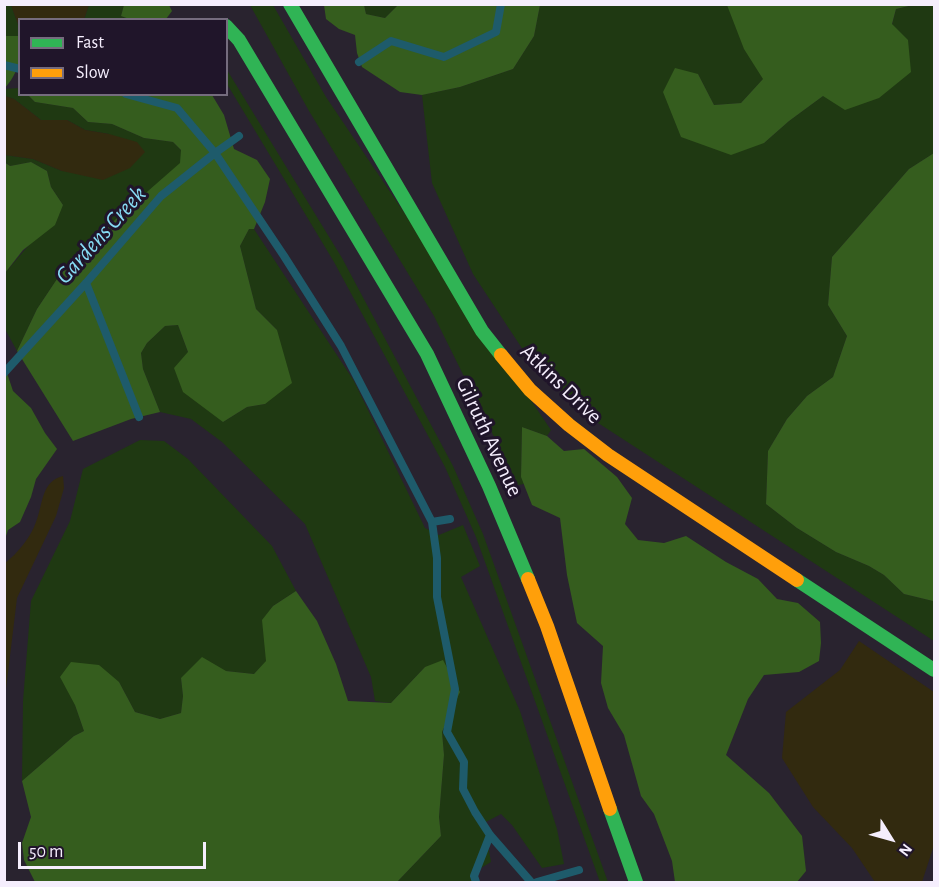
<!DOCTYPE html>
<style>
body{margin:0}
#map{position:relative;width:939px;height:887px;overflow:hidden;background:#29232f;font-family:"Alegreya Sans",sans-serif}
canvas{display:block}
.frame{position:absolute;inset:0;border:6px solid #f5eefd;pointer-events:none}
.legend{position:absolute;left:18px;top:18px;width:210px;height:78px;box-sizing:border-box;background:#20152a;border:2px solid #756c7e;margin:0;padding:8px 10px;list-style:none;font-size:18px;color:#f5eefd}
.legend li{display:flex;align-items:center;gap:12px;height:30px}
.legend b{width:30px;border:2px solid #756c7e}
.north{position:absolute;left:861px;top:809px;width:60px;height:60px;-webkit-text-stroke:4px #20152a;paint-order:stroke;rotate:127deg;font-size:16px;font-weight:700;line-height:24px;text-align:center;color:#f5eefd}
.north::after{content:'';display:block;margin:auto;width:21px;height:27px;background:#f5eefd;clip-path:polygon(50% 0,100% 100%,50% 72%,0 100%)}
.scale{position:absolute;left:18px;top:842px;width:188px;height:27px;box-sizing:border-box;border:3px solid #f5eefd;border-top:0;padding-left:8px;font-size:18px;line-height:21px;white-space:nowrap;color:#f5eefd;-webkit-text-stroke:4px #20152a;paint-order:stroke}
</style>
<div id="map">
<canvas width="939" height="887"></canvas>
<div class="frame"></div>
<ul class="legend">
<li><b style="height:8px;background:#30b455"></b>Fast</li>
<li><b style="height:8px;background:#ff9f0a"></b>Slow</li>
</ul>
<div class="north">N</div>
<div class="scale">50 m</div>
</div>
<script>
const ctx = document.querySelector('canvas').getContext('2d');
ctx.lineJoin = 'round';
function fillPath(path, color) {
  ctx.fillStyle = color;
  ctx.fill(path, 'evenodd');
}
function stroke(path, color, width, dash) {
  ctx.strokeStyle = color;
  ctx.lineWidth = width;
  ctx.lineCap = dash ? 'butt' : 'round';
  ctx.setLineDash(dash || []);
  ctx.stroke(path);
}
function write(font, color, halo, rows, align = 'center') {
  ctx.font = font + ' "Alegreya Sans",sans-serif';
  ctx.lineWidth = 6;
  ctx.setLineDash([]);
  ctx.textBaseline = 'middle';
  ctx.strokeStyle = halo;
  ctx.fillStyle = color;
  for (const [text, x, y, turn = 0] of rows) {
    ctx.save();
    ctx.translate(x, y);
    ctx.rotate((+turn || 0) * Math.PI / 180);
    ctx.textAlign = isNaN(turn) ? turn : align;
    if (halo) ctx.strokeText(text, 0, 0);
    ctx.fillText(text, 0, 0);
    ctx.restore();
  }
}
fillPath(new Path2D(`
 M89 4 124 5 121 16 129 19 84 20Z
 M5 5H11L19 27V36H5Z
 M250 5H273L326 97 551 430 547 436 522 427 521 476 524 484 518 485 434 316 309 111Z
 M364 5H398L385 18 366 14Z
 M540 5H836L798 41 741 103 714 105 698 74 663 92 764 143 789 121 823 96 892 25 896 9 913 5H934V153L909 169 832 257 828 305 847 336 833 377 807 396 787 419 768 451 766 504 797 528 836 552 869 566 884 575 904 594 933 601 934 641 595 421 535 368 473 274 432 183 422 95 460 87 513 69 534 36Z
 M227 70 342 258 453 466 483 534 608 882H600L476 537 445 467 334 262 227 84Z
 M19 88 20 94 28 95 35 102 73 108 88 122 112 124 144 138 173 142 181 150V163L116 219 61 273 37 309 17 351 5 329V273L63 205 51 187 47 171 31 162 10 166 5 162V155L33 159 62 171 109 134 85 130 67 120H41L14 99 5 96 4 89Z
 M249 229H254L354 381 425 528 439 535 463 525 480 566 461 577 520 711 557 829 564 864 542 868 512 825 501 814 484 823 491 862 476 871V882H397L441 836 439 817 444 755 442 732 460 692 425 667 391 703 375 701 371 677 305 524 222 442 191 419 160 412 143 369 141 353 147 343 165 326 178 325 188 352 223 422 247 407 265 404 277 330 256 309 240 246Z
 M140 440 164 441 188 459 272 546 296 591 273 606 263 620 267 661 254 674 226 671 181 678 183 696 181 713 160 719 135 712 119 682 75 705 84 731 74 736 22 781 23 701 31 601 70 521 83 469Z`), '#1f3912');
fillPath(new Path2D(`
 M124 5H169L172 11 166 19H129L121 16Z
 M324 5H364L366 14 385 18 398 5H540L534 36 513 69 460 87 422 95 400 92 362 67 357 53 355 35 339 29 326 19Z
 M727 5H913L896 9 892 24 908 40 911 72 879 98 845 110 823 96 789 121 764 143 731 155 681 137 663 92 675 68 698 74 714 105 741 103 763 79 744 49Z
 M4 36H20C20 58 20 71 5 88Z
 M28 95H212L224 115 234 149 257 160 270 179 265 202 254 229H249L240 246 256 309 277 330 292 383 265 404 247 407 223 422 183 392 174 368 188 352 178 325 165 326 147 343 141 353 143 369 160 412 131 419 73 441 17 351 37 309 61 273 116 219 180 163 181 150 173 142 144 138 112 124 88 122 73 108 35 102Z
 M934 153V603L933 601 904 594 884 575 869 566 836 552 797 528 766 504 768 451 787 419 807 396 833 377 847 336 828 305 832 257 909 169Z
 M4 162 10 166 31 162 47 171 51 187 63 205 55 225 23 250 5 273Z
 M5 367 13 391 31 408 45 433 57 449 36 479 31 497 20 522 8 530 5 539Z
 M522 427 547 436 564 451 584 449 617 477 632 498 625 524 638 540 664 543 686 536 726 562 758 579 777 599 798 603 820 622 821 643 819 661 799 672 764 675 748 699 726 755 769 793 802 836 806 871 797 882H675L672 861 654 814 641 796 624 735 608 708 601 683 603 646 577 623 567 575 560 518 532 505 521 477Z
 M296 591 317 621 336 664 348 701 391 703 425 667 443 660 460 692 442 732 444 755 439 817 441 836 397 882H35L24 860 22 843 31 817 22 781 74 736 84 731 75 705 60 677 71 662 99 665 119 682 135 712 160 719 181 713 183 696 181 678 202 657 226 671 254 674 266 661 262 620 273 606Z`), '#355d1e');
fillPath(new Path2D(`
 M11 5V4L89 5 84 19 20 20 19 27Z
 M5 96 14 99 41 120H67L85 130 109 134 137 142 145 152 130 168 103 180 62 171 33 159 5 155Z
 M63 476 64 488 56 516 17 598 6 689 5 773V563C17 554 31 537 36 522 43 505 41 481 63 476Z
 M859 641 934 692V845L922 882H875L852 848 813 807 782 758 786 712 840 670Z`), '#322a0f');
stroke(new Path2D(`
 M359 62 391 41 444 57 496 32 501 4
 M4 65 20 69
 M126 94 177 108 215 153 284 256 341 346 432 522 450 519
 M86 283 139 417
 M4 373 86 283 161 196 215 153 239 136
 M432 522 437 558V597L455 689 447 732 464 762 463 789 475 812 490 835 531 882
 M476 882 474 876 490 835
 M537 882 579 870`), '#1e5b6b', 8);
stroke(new Path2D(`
 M290 4 482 331 501 355
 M226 26 239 40 427 354 489 486 528 579
 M797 580 934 670
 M610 809 636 882`), '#30b455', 14);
stroke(new Path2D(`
 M501 355 530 390 569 425 608 455 797 580
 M528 579 547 626 610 809`), '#ff9f0a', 14);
write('22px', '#f5eefd', '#20152a', [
 ["Atkins Drive",561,384,44],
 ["Gilruth Avenue",489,437,65]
]);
write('italic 24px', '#87dcf4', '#20152a', [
 ["Gardens Creek",101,235,-48]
]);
</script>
